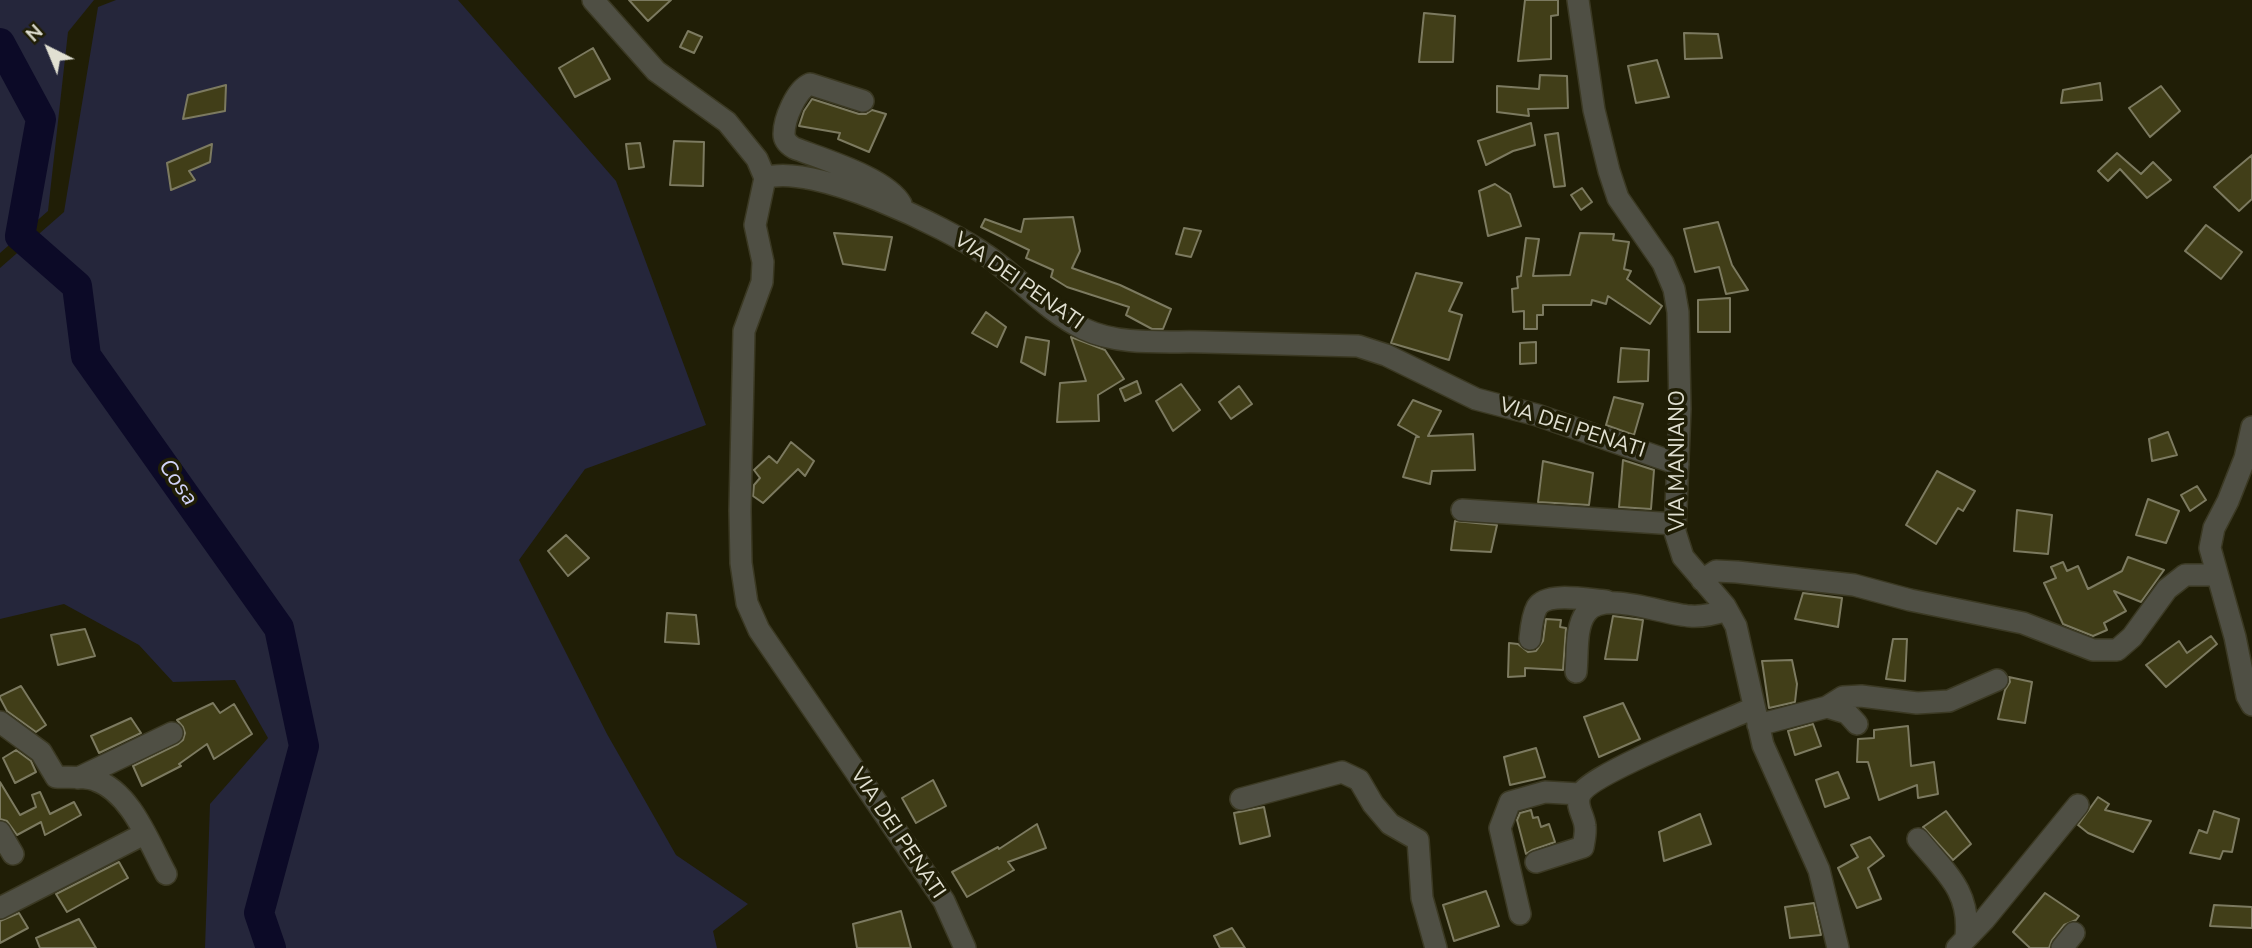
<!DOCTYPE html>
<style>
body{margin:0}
#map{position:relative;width:2252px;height:948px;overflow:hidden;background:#201e06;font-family:"Nunito Sans",sans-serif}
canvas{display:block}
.north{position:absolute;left:14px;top:14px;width:70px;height:70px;-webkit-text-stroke:5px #201e06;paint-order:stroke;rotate:317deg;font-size:19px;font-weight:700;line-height:28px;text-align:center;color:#e1e0d2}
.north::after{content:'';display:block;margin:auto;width:24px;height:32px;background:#e1e0d2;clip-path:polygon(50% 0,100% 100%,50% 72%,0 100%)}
</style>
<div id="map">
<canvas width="2252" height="948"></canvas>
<div class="north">N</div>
</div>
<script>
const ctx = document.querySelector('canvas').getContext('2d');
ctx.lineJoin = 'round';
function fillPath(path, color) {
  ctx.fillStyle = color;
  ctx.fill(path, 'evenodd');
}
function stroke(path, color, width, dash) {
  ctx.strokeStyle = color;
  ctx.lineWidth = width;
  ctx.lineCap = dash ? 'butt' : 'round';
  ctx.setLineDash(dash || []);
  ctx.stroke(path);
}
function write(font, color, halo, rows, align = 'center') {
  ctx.font = font + ' "Nunito Sans",sans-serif';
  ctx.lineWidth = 7;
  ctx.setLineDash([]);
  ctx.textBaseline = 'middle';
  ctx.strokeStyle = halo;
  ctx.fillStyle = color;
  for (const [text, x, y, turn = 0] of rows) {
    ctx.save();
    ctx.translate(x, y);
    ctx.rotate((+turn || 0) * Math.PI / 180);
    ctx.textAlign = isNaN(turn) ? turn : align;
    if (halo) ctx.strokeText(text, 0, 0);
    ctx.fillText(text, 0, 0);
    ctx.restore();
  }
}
fillPath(new Path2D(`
 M0 0H94L68 32 48 211 0 253Z
 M116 0H458L616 181 706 425 585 469 519 560 607 734 676 855 748 904 713 931 717 948H205L210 804 268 738 235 680 173 682 139 645 64 604 0 619V268L64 212 98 7Z`), '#25263b');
stroke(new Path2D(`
 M0 43 41 119 20 236 77 286 86 356 279 628 304 746 259 913 271 948`), '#0c0a27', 30);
const building = new Path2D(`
 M629 0H671L648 21Z
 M1525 0H1558V15L1551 16V59L1518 61Z
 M1424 13 1455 16 1453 62H1419Z
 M688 31 702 37 694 53 680 47Z
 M1684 33 1718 34 1722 58 1685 59Z
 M593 48 610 79 575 97 559 68Z
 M1657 60 1669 97 1636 103 1628 66Z
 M1540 75 1567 76 1568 108 1528 109 1529 116 1497 112V86L1539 89Z
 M2100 83 2102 100 2061 103 2063 90Z
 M226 85 225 111 183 119 188 95Z
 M2161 86 2180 111 2150 137 2129 108Z
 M812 99 859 114H866L872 110 886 114 869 152 838 139 840 133 799 126 804 111Z
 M1531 123 1535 145 1513 151 1486 165 1478 141Z
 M1558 133 1565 186 1554 187 1545 135Z
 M674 141 704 142 703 186 670 185Z
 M640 143 644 167 629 169 626 144Z
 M212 144 210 162 189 171 195 180 171 190 167 163Z
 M2117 153 2141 174 2153 162 2171 180 2147 198 2120 169 2108 181 2098 171Z
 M2252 155V199L2239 211 2214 187Z
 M1495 184 1510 194 1521 226 1488 236 1479 191Z
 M1582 188 1592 202 1581 210 1571 195Z
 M1073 217 1080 251 1072 268 1120 285 1171 309 1163 329H1152L1126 315 1129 307 1067 287 1051 277 1053 270 1026 258 1029 250 981 227 985 219 1021 232 1024 219Z
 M1718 222 1732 265 1748 290 1726 294 1719 267 1695 272 1684 229Z
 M2206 225 2242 252 2221 279 2185 251Z
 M1184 228 1201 231 1191 257 1176 254Z
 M834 233 892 237 885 270 843 264Z
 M1580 233 1614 234 1613 240 1629 242 1624 269 1631 271 1627 279 1662 306 1650 324 1608 296 1606 304 1592 300 1591 305H1543V315H1537V329H1524V311L1513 312 1512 289 1518 288 1517 277 1521 276 1526 238 1539 239 1533 276 1570 275Z
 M1416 273 1462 283 1449 311 1462 315 1449 360 1391 343Z
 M1730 298V332H1698V300Z
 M986 312 1006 327 997 347 972 333Z
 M1026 337 1049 341 1045 375 1021 362Z
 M1071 337 1105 350 1124 379 1098 395 1099 421 1057 422 1060 383 1086 381Z
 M1536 342V363L1520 364V343Z
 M1621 348 1649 350 1648 381 1618 382Z
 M1137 381 1141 393 1125 401 1120 389Z
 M1181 384 1200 410 1173 431 1156 401Z
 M1239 386 1252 404 1231 419 1219 402Z
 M1614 397 1643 404 1634 435 1606 425Z
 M1413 400 1441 411 1428 436 1473 434 1475 470 1432 471 1430 484 1403 477 1416 437H1419L1398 425Z
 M2168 432 2177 455 2152 461 2149 439Z
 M791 442 814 461 805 476 798 469 763 503 753 496 754 485 760 478 754 470 769 456 777 463Z
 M1623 460 1654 470 1651 509 1619 507Z
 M1543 461 1593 473 1589 505 1538 502Z
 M1937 471 1975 491 1963 511 1958 508 1936 544 1906 525Z
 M2197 486 2206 500 2190 511 2181 495Z
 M2148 499 2179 511 2166 543 2136 535Z
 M2017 510 2052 515 2048 554 2014 551Z
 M1455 521 1497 525 1491 552 1451 550Z
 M566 535 589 558 568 576 548 551Z
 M2128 557 2164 570 2141 602 2114 591 2126 611 2104 623 2107 630 2093 636 2063 624 2044 583 2056 578 2051 567 2063 562 2067 571 2078 566 2088 589 2122 571Z
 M1803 593 1842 598 1838 627 1795 619Z
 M667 613 696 615 699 644 665 642Z
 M1613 616 1643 620 1637 660 1605 659Z
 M1546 619 1561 620 1560 627 1566 628 1563 670 1525 668V676L1508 677 1509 643 1518 644 1528 652 1536 651 1543 641Z
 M85 629 95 656 58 665 51 635Z
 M2211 636 2217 644 2166 687 2146 665 2179 641 2187 653Z
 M1893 639H1907L1905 681 1886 679Z
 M1792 660 1797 684 1795 702 1769 708 1762 661Z
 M2009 677 2032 682 2025 723 1998 719 2005 690 2010 682Z
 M21 686 46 725 36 732 7 711 0 698V696Z
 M213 703 220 713 234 704 252 734 214 759 207 744 179 764 181 766 142 786 133 766 178 744 183 740 185 733 183 727 177 720Z
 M1623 703 1640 739 1599 757 1584 717Z
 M131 718 141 733 99 753 91 736Z
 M1813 724 1821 746 1795 755 1788 731Z
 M1908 726 1911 766 1934 762 1938 794 1918 798 1917 785 1879 800 1868 762H1857L1858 739 1874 738V730Z
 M1536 748 1545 777 1510 785 1504 757Z
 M16 750 31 761 36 772 15 783 3 758Z
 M1838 772 1849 798 1825 807 1816 780Z
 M933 780 946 806 916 823 902 798Z
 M0 782 20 815 36 807 32 795 40 792 50 814 74 802 81 815 45 835 41 822 17 835 7 821 0 819Z
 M2098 797 2109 804 2105 810 2151 821 2133 852 2088 833 2078 825Z
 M1264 807 1270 836 1240 844 1234 813Z
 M1531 810 1533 818 1538 817 1541 827 1549 824 1555 842 1532 850 1526 854 1517 820 1520 813Z
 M1946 811 1971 844 1953 860 1923 827Z
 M2214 811 2239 819 2232 852 2223 851 2220 859 2190 853 2199 830 2207 833Z
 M1700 814 1711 844 1664 861 1659 832Z
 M1037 824 1046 848 1008 862 1014 870 967 897 952 872 998 847 999 849Z
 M1870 837 1884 856 1868 868 1881 899 1857 908 1838 868 1858 857 1851 845Z
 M119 862 128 878 67 912 56 894Z
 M1486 891 1499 926 1454 941 1443 905Z
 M2045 893 2079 916 2076 920 2064 925 2052 940 2049 948H2030L2013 932Z
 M1814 903 1821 935 1790 938 1785 907Z
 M2214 905 2252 907V928L2210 926Z
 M901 911 911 948H857L853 924Z
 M19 913 28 928 0 943V921Z
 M79 919 96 948H40L36 938Z
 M1232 928 1245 948H1220L1214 936Z`);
fillPath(building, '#413e18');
stroke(building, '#7c7a60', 2);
const minor = new Path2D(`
 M593 0 656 71 727 122 757 159 765 178
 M1578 0 1594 110 1609 171 1618 198 1663 263 1674 289 1678 312 1680 409 1675 532 1683 557 1725 606 1736 626 1763 745 1819 870 1838 948
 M863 101 810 84C796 90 784 119 784 134 784 140 789 145 794 148 822 159 887 178 901 204
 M2252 427 2245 458 2228 501 2214 528 2210 548 2235 637 2247 696 2252 705
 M1462 510 1675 524
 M1702 580 1716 571 1737 572 1854 585 1910 600 2023 623 2093 650H2117L2132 637 2167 589 2185 575H2217
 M1530 639C1531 629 1532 616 1537 607 1547 591 1589 600 1606 601
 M1576 672C1578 655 1575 627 1586 613 1603 589 1664 615 1690 616 1702 617 1715 614 1727 610
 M1827 707 1847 713 1857 724
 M0 722 41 752 56 777C68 778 84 776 95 780 131 792 149 843 166 874
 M1758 725 1827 707 1843 697 1861 696 1917 703 1949 701 1997 680
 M78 778 172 733
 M1241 799 1342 772 1359 780 1373 804 1390 824 1418 840 1422 898 1436 948
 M0 832 13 854
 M1918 839C1945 872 1971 891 1966 937
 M1536 862 1583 847C1584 841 1586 833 1585 826 1584 815 1575 806 1580 795 1589 774 1727 720 1754 708
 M0 908 144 834
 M1520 914 1500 828 1510 802 1545 792 1580 794
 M965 948 944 901 759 630 747 603 741 563 740 510 744 331 762 282 763 262 755 225 765 178C811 162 947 227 986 255 1020 278 1046 311 1084 329 1120 346 1165 341 1204 342 1256 343 1307 345 1358 346L1386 355 1476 399 1537 415 1678 464
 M1957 948 1984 920 2078 805
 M2062 948 2074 933`);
stroke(minor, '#3b3923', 24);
stroke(minor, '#4f4f44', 21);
write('21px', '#e1e0d2', '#201e06', [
 ["VIA DEI PENATI",1018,282,35],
 ["VIA DEI PENATI",1572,429,18],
 ["VIA MANIANO",1679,461,-90],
 ["VIA DEI PENATI",897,834,56]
]);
write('italic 23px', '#d1d3f9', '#201e06', [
 ["Cosa",177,483,55]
]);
</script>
